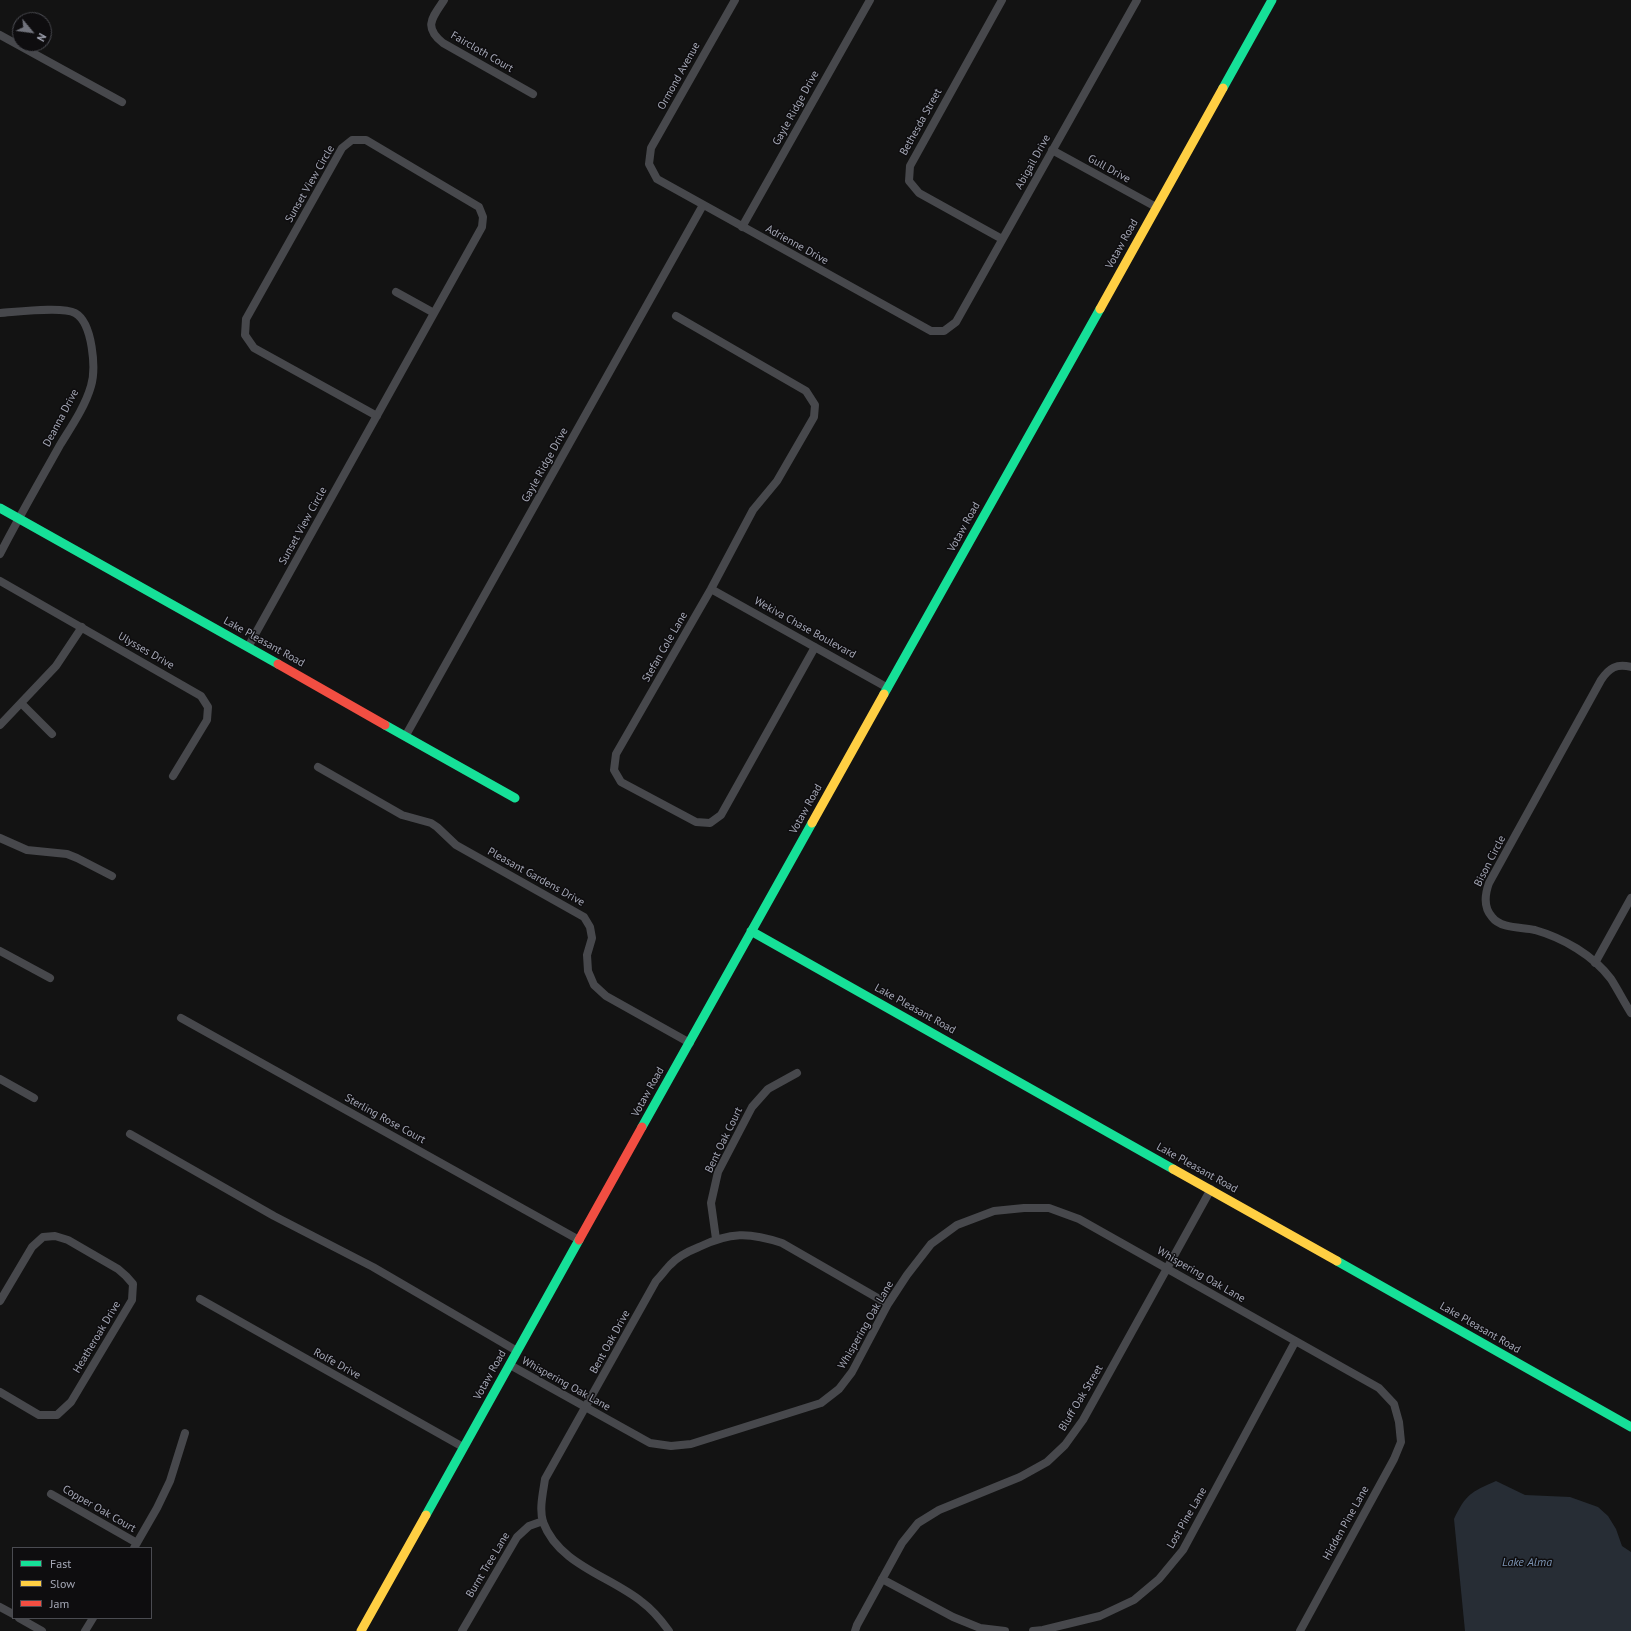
<!DOCTYPE html>
<style>
body{margin:0}
#map{position:relative;width:1631px;height:1631px;overflow:hidden;background:#131313;font-family:"PT Sans",sans-serif}
canvas{display:block}
.legend{position:absolute;left:12px;top:1547px;width:140px;height:72px;box-sizing:border-box;background:#0e0d0f;border:1px solid #4a4b51;margin:0;padding:5px 7px;list-style:none;font-size:12px;color:#a4a7b5}
.legend li{display:flex;align-items:center;gap:8px;height:20px}
.legend b{width:20px;border:1px solid #4a4b51}
.north{position:absolute;left:12px;top:12px;width:40px;height:40px;box-sizing:border-box;background:#0e0d0f;border:1px solid #4a4b51;border-radius:50%;rotate:119deg;font-size:11px;font-weight:700;line-height:16px;text-align:center;color:#a4a7b5}
.north::after{content:'';display:block;margin:auto;width:14px;height:18px;background:#71737c;clip-path:polygon(50% 0,100% 100%,50% 72%,0 100%)}
</style>
<div id="map">
<canvas width="1631" height="1631"></canvas>
<ul class="legend">
<li><b style="height:5px;background:#16e098"></b>Fast</li>
<li><b style="height:5px;background:#ffcf43"></b>Slow</li>
<li><b style="height:5px;background:#f24e42"></b>Jam</li>
</ul>
<div class="north">N</div>
</div>
<script>
const ctx = document.querySelector('canvas').getContext('2d');
ctx.lineJoin = 'round';
function fillPath(path, color) {
  ctx.fillStyle = color;
  ctx.fill(path, 'evenodd');
}
function stroke(path, color, width, dash) {
  ctx.strokeStyle = color;
  ctx.lineWidth = width;
  ctx.lineCap = dash ? 'butt' : 'round';
  ctx.setLineDash(dash || []);
  ctx.stroke(path);
}
function write(font, color, halo, rows, align = 'center') {
  ctx.font = font + ' "PT Sans",sans-serif';
  ctx.lineWidth = 3;
  ctx.setLineDash([]);
  ctx.textBaseline = 'middle';
  ctx.strokeStyle = halo;
  ctx.fillStyle = color;
  for (const [text, x, y, turn = 0] of rows) {
    ctx.save();
    ctx.translate(x, y);
    ctx.rotate((+turn || 0) * Math.PI / 180);
    ctx.textAlign = isNaN(turn) ? turn : align;
    if (halo) ctx.strokeText(text, 0, 0);
    ctx.fillText(text, 0, 0);
    ctx.restore();
  }
}
fillPath(new Path2D(`
 M1496 1481 1525 1495 1570 1497 1598 1507 1608 1516 1616 1529 1622 1546 1631 1552V1631H1465L1454 1519C1466 1494 1471 1492 1496 1481Z`), '#272d35');
stroke(new Path2D(`
 M444 0C432 18 423 27 443 43L533 94
 M735 0 651 148 649 164 657 179 931 331H944L956 322 1137 0
 M1002 0 910 166 909 181 919 193 1002 239
 M0 35 122 102
 M1052 150 1156 207
 M742 227 870 0
 M396 292 434 313
 M0 313C16 312 63 306 75 313 93 323 96 369 91 386 85 407 71 427 60 445 40 481 19 517 0 554
 M676 316 806 391 815 405 814 417 777 481 753 510 711 589 616 754 614 770 621 782 696 822 710 823 721 815 815 647
 M0 581 201 696 208 707 207 720 173 776
 M711 589 888 688
 M248 647 482 227 483 217 479 207 366 140H352L342 148 246 319 245 335 254 348 377 416
 M1631 667C1617 663 1609 668 1601 680L1489 883C1485 894 1483 907 1492 917 1501 929 1522 927 1535 930 1563 938 1593 955 1611 979 1618 990 1624 1002 1631 1013
 M21 703 52 734
 M0 725 56 666 82 627
 M406 735 703 205
 M318 767 402 815 431 823 437 827 456 845 584 917 590 927 592 938 587 955 588 971 594 985 606 996 690 1043
 M0 838 27 850 67 854 77 858 112 876
 M0 951 50 978
 M1595 963 1631 898
 M181 1018 579 1240
 M0 1079 34 1098
 M130 1134 274 1216 373 1267 517 1351
 M716 1239 711 1203 718 1172 752 1107 768 1089 797 1073
 M200 1299 463 1447
 M0 1301 32 1247 43 1237 55 1236 68 1240 118 1269 126 1276 133 1284 132 1300 71 1402 57 1415H39L0 1392
 M510 1365 650 1443 671 1446 691 1444 821 1403 839 1389 852 1372 888 1304 907 1275 931 1244 957 1225 994 1211 1024 1208H1049L1079 1219 1379 1388 1394 1404 1399 1422 1401 1442 1394 1459 1300 1631
 M51 1494 137 1543
 M134 1548 157 1508 170 1481 185 1433
 M882 1579 953 1617 980 1628 1005 1631
 M0 1607 13 1614
 M19 1618 42 1631
 M85 1631 93 1618
 M462 1631 517 1537 529 1526 543 1521
 M669 1631C661 1620 653 1610 642 1602 610 1576 559 1565 543 1522 539 1509 543 1493 545 1479L656 1281C661 1276 665 1270 670 1265 677 1257 689 1251 699 1247 730 1232 749 1232 782 1243L888 1304
 M855 1631 857 1625 902 1543 918 1523 939 1510 1020 1477 1047 1462 1065 1445 1083 1420 1211 1189
 M1033 1631 1043 1630 1100 1616 1134 1600 1159 1579 1183 1550 1295 1342`), '#47484c', 8);
stroke(new Path2D(`
 M1223 88 1272 0
 M0 508 278 664
 M884 694 1100 309
 M385 725 515 798
 M751 931 1173 1169
 M642 1127 812 823
 M1337 1261 1631 1427
 M426 1515 579 1240`), '#16e098', 9);
stroke(new Path2D(`
 M1100 309 1223 88
 M812 823 884 694
 M1173 1169 1337 1261
 M361 1631 426 1515`), '#ffcf43', 9);
stroke(new Path2D(`
 M278 664 385 725
 M579 1240 642 1127`), '#f24e42', 9);
write('11px', '#a4a7b5', '#0e0d0f', [
 ["Faircloth Court",482,52,30],
 ["Ormond Avenue",679,76,-61],
 ["Gayle Ridge Drive",796,108,-61],
 ["Bethesda Street",921,122,-61],
 ["Abigail Drive",1033,162,-61],
 ["Gull Drive",1109,169,29],
 ["Sunset View Circle",310,184,-60],
 ["Votaw Road",1122,244,-61],
 ["Adrienne Drive",797,245,29],
 ["Deanna Drive",61,418,-62],
 ["Gayle Ridge Drive",545,465,-61],
 ["Sunset View Circle",303,526,-61],
 ["Votaw Road",964,527,-61],
 ["Wekiva Chase Boulevard",805,628,29],
 ["Lake Pleasant Road",264,642,29],
 ["Stefan Cole Lane",665,647,-60],
 ["Ulysses Drive",146,651,30],
 ["Votaw Road",806,809,-61],
 ["Bison Circle",1490,861,-63],
 ["Pleasant Gardens Drive",536,877,29],
 ["Lake Pleasant Road",915,1009,29],
 ["Votaw Road",648,1092,-61],
 ["Sterling Rose Court",385,1119,29],
 ["Bent Oak Court",724,1140,-64],
 ["Lake Pleasant Road",1197,1168,29],
 ["Whispering Oak Lane",1201,1275,30],
 ["Whispering Oak Lane",866,1325,-60],
 ["Lake Pleasant Road",1480,1328,30],
 ["Heatheroak Drive",97,1337,-59],
 ["Bent Oak Drive",610,1342,-61],
 ["Rolfe Drive",337,1364,29],
 ["Votaw Road",490,1375,-61],
 ["Whispering Oak Lane",566,1384,29],
 ["Bluff Oak Street",1081,1398,-59],
 ["Copper Oak Court",99,1509,30],
 ["Lost Pine Lane",1187,1518,-60],
 ["Hidden Pine Lane",1346,1523,-61],
 ["Burnt Tree Lane",488,1565,-59]
]);
write('italic 12px', '#7a92b1', '#0e0d0f', [
 ["Lake Alma",1527,1563]
]);
</script>
